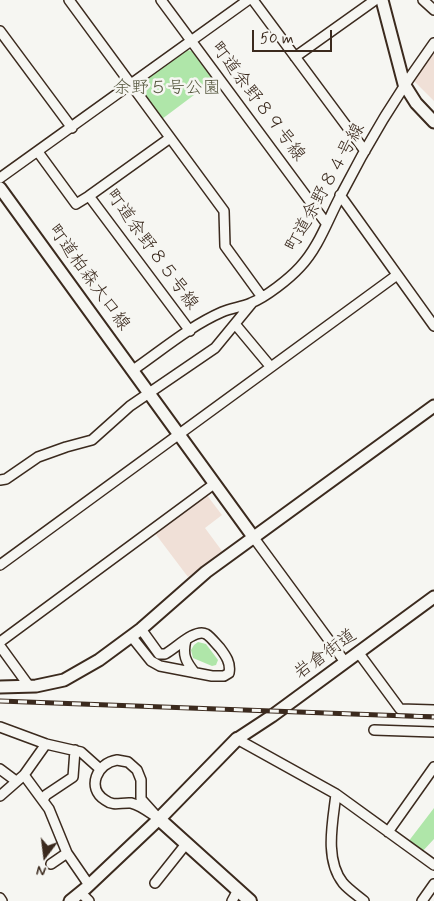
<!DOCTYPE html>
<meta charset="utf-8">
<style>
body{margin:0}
#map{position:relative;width:434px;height:901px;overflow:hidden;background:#f6f6f2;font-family:Mynerve,sans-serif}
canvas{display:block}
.north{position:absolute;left:20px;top:831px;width:50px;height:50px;-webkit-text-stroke:4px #f6f6f2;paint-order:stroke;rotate:195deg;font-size:14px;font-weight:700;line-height:20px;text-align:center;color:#3b2a1e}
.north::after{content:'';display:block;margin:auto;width:18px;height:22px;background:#3b2a1e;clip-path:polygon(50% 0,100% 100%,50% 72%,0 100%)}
.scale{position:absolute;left:252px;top:30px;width:80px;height:22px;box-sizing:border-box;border:2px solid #3b2a1e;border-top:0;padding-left:6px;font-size:15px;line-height:18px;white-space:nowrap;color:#3b2a1e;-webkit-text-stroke:4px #f6f6f2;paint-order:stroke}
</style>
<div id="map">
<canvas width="434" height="901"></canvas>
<div class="north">N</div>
<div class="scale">50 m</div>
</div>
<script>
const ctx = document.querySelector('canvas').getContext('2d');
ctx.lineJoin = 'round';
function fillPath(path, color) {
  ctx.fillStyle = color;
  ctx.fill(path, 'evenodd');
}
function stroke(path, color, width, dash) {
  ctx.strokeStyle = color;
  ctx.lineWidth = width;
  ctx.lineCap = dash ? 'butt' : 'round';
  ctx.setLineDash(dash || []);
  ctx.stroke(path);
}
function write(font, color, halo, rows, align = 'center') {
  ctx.font = font + ' Mynerve,"Klee One",sans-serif';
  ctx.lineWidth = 5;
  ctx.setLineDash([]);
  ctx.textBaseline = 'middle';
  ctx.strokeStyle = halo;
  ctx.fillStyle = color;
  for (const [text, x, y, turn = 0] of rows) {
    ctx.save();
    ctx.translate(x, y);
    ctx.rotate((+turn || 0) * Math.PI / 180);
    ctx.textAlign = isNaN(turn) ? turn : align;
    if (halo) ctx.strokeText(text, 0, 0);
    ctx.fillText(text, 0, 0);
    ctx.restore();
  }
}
fillPath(new Path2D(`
 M434 53V101L413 80Z
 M206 494 222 515 205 528 222 551 188 577 154 532Z`), '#f0e0d7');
fillPath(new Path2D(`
 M187 50 192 51 214 80 162 119 139 88 141 83Z
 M198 642 206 644 218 660 216 665 212 666 193 658 191 650 194 645Z
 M434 808V839L421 853 408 842Z`), '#afe6a9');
const minor = new Path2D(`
 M69 0 224 211 225 246 262 297
 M161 0 326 223
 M253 0 365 151
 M423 0 434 10
 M0 31 72 128
 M295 57 375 0
 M170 138 89 196 190 331
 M38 152 76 204 89 196
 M0 178 248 0
 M340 195 434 326
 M235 324 270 366
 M133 370C162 350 190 326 222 312 231 308 242 307 251 303 266 297 289 279 300 267 319 247 328 219 341 195 368 142 399 91 434 43
 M0 480 6 479 38 457 66 447 92 440 130 406 215 348 252 303
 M254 538 345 662
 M0 565 397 275
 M131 636 151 661 160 666 212 676H224L229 673C231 663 226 656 220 648 216 644 211 637 206 634 195 628 175 649 165 654H159L141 629
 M186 640C182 655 186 662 195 673
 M0 642 214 484
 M0 646 29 686
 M358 652 400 709 434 710
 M0 727 46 744 81 752 100 769
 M374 730 434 732
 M237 739 336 794 434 865
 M117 760 128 762 137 770 141 780V799L159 819C150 813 141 805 131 803 121 802 114 807 105 800 86 788 97 763 117 760Z
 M0 769 16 781
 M24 775 49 809 67 853 89 885
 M336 794C333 821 324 859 343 883 349 890 357 895 364 901
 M0 796 24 775 46 744
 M43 800 46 795 73 777 75 750
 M388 832 434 767
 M51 864 67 853
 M155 883 186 844
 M81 893 89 901
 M0 898 2 901
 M232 901 238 890
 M422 901 434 884`);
const tertiary = new Path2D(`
 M382 0 404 84 416 103 434 122
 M0 188 254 538
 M0 687 36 686 64 680 99 660 141 629 206 572 434 406
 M237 739 272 716 434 597
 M70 901 86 888 159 819`);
const secondary = new Path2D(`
 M237 739 159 819 250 901`);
stroke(minor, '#3b2a1e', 12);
stroke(tertiary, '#3b2a1e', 15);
stroke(secondary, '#3b2a1e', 16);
stroke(minor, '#f6f6f2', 9);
stroke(tertiary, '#f6f6f2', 11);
stroke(secondary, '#f6f6f2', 12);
const rail = new Path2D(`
 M0 701 434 717`);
stroke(rail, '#3b2a1e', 5);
stroke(rail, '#f6f6f2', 3, [9]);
write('18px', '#585941', '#f6f6f2', [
 ["余野５号公園",167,89]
]);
write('18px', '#3b2a1e', '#f6f6f2', [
 ["町道余野８９号線",257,102,53],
 ["町道余野８４号線",326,188,-61],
 ["町道余野８５号線",151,250,54],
 ["町道柏森大口線",88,278,54],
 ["岩倉街道",326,655,-36]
]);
</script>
